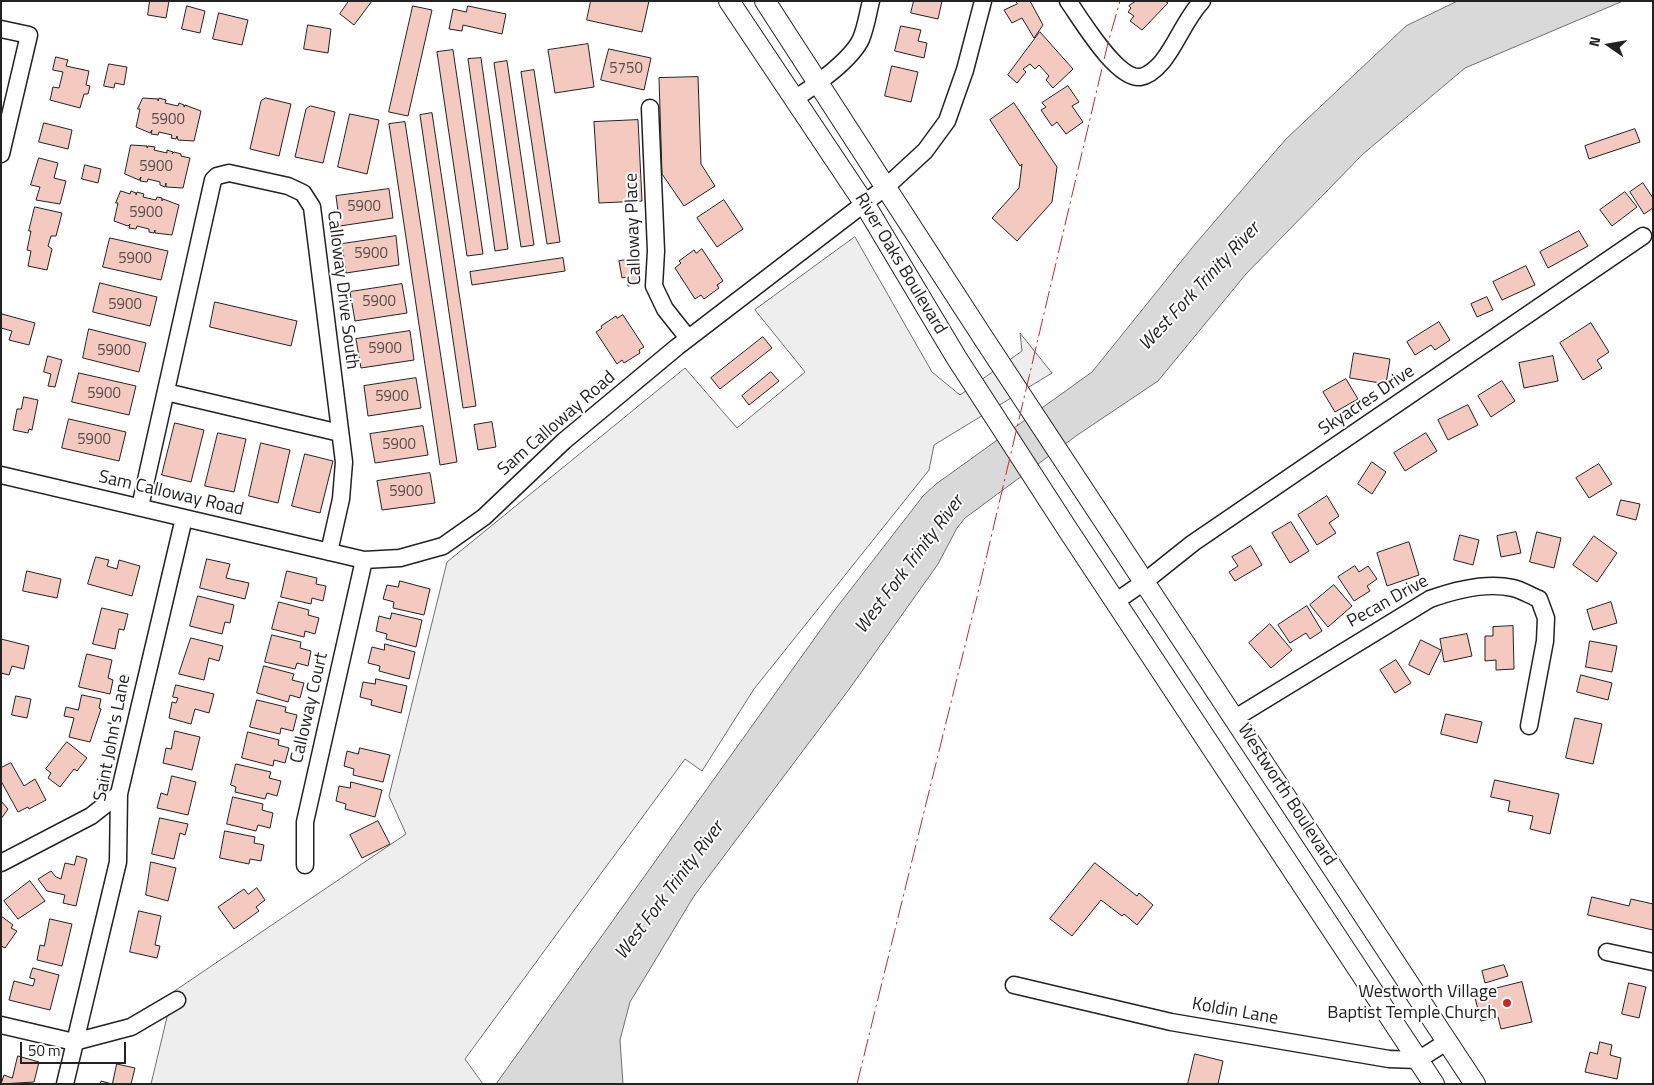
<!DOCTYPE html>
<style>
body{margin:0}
#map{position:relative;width:1654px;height:1085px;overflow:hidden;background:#fff;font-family:"Titillium Web",sans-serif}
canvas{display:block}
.frame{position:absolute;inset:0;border:2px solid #222;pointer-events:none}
.north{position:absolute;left:1584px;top:20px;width:50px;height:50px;-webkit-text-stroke:4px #fff;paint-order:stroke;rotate:283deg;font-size:14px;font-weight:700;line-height:20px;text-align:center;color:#222}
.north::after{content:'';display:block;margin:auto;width:18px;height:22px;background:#222;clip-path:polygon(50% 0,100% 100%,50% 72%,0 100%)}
.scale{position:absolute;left:20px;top:1042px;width:106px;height:22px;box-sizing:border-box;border:2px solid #222;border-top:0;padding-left:6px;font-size:15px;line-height:18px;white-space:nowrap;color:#222;-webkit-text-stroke:4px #fff;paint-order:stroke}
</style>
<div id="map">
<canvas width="1654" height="1085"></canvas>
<div class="frame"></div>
<div class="north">N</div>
<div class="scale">50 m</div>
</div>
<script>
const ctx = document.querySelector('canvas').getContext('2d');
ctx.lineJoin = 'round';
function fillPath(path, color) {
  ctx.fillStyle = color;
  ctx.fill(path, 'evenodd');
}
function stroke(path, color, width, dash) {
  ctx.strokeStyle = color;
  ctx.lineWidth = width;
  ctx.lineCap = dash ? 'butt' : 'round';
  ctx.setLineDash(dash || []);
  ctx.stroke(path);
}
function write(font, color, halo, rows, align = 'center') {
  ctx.font = font + ' "Titillium Web",sans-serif';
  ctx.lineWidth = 4;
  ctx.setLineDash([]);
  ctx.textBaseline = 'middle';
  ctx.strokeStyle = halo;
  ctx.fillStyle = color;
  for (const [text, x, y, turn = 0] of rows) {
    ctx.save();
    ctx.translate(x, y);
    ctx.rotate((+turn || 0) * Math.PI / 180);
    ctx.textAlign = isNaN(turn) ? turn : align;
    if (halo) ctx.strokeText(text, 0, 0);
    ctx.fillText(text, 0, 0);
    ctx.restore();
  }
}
const green = new Path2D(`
 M855 237 932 372 960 395 1022 351 1020 333 1052 373 934 445 929 470 754 689 702 771 685 759 465 1059 483 1084H151L173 992 406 834 389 796 447 562 685 368 737 428 805 372 755 310Z`);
fillPath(green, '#eee');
stroke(green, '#6f6f6f', 1);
const water = new Path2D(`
 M1458 1H1623L1465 68 1363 154 1246 274 1158 381 1076 436 965 518 957 528 938 564 850 688 694 896 630 1002 620 1040 623 1084H496L837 607 923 496 936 484 1092 372 1196 243 1286 139 1406 26Z`);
fillPath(water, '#d9d9d9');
stroke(water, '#6f6f6f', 1);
const building = new Path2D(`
 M150 1H169L166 18 148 15Z
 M349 1H372L354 25 340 14Z
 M591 1H649L642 32 587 20Z
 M914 1H942L938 19 911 13Z
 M1016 1H1030L1043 25 1034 38 1022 18 1012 23 1004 10 1017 4Z
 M1136 1H1165L1168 3 1142 30 1130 21 1134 16 1128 12 1131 8 1129 6Z
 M187 6 205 11 200 33 182 29Z
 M413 6 432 10 408 116 389 112Z
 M468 6 506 14 502 34 463 25 462 31 449 29 453 9 466 12Z
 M219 13 248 20 242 45 213 39Z
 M308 25 331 29 328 53 304 49Z
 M901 26 921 30 918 41 927 43 924 58 895 51Z
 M1040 32 1073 69 1053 88 1046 80 1049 76 1039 65 1035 69 1030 64 1023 69 1026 72 1017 83 1008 75Z
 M588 44 594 87 555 93 548 50Z
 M609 49 651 58 644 90 601 80Z
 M453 50 483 254 467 256 437 52Z
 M56 57 68 60 66 66 89 71 86 85 90 86 88 94H84L80 108 50 100 53 87 59 88 63 72 53 70Z
 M481 58 508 249 495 251 468 59Z
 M507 61 534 245 521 247 494 63Z
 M109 64 127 67 124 85 115 83 114 88 104 86Z
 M892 66 918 72 911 102 885 96Z
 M534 70 560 242 547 244 521 72Z
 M698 77 701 164 715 186 684 206 662 174 659 78Z
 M1068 86 1079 102 1072 106 1083 122 1066 134 1057 122 1052 126 1041 110 1046 107 1042 103Z
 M143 98 158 99V101L159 98 166 100 165 103 178 106 179 103 184 105V107L185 105 201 111 194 141 178 140 177 136 176 139 171 138 172 135 159 132 158 135 151 134 152 130 150 133 136 127 140 109H138Z
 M266 98 291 104 279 156 250 149 261 101Z
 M1014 103 1057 167 1052 202 1017 241 992 218 1019 188 1022 164 1020 166 990 120Z
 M311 106 335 112 323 163 295 157 306 109Z
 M432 113 476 406 463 408 420 115Z
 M350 114 379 120 367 174 338 167Z
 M638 120 642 201 599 203 594 122Z
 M405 122 457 462 440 465 389 124Z
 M44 123 72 130 68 149 39 142Z
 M1635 129 1640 142 1589 159 1585 146Z
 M131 145 147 146V148L148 146 155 147 154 150 167 153V150L173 152 172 154 174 152 181 154V156L190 158 183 188 166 187V183L165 187 160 185V182L148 179 147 182 140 181 141 177 139 180 125 174Z
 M39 158 58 163 54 178 66 181 60 204 36 200 40 187 31 185Z
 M85 165 101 169 98 183 82 179Z
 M1643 183 1653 198V208L1644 214 1630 192Z
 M389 189 393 218 340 226 336 196Z
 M121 191 130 194 131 191 136 193V195L137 192 144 194 143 197 156 200 157 197 162 198V201L163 199 179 205 172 235 155 233V230L154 233 149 232V229L137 226 136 229 129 228 130 224 128 226 114 221 118 203H116Z
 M1625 192 1637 207 1612 226 1600 210Z
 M724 200 743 229 717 247 697 218Z
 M35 207 62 213 56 236H51L48 246 52 249 47 270 28 266 31 251 27 250 31 231H29Z
 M1579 231 1588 246 1548 268 1540 252Z
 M396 236 399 265 346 273 342 244Z
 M110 238 168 251 161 280 103 267Z
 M702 249 723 281 717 285 719 288 704 299 701 295 695 299 675 268 681 263 679 261 694 250 696 253Z
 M563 258 565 271 472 285 470 272Z
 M636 259 640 284 628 286 626 277 622 278 619 261Z
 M1526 266 1535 285 1502 300 1493 282Z
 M100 283 157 297 150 326 93 312Z
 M402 284 407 313 355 321 350 292Z
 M1487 297 1493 310 1477 317 1471 304Z
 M215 302 297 321 291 346 210 327Z
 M2 314 35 323 29 345 9 340 12 331 1 328Z
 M623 315 644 347 639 350 640 353 624 363 622 360 617 364 596 332 602 328 601 326 616 316 617 318Z
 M1439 322 1450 340 1435 350 1431 345 1415 355 1407 342Z
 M1591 323 1609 352 1597 360 1602 368 1583 380 1560 343Z
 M89 329 146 343 139 372 83 358Z
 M410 331 414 360 361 368 356 339Z
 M763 337 772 348 720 389 711 378Z
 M1354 353 1390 359 1386 384 1350 378Z
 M48 356 62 360 55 387 48 386 51 374 44 372Z
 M1553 356 1558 381 1524 388 1519 363Z
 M771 372 779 381 749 405 742 396Z
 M79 373 136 386 129 415 72 402Z
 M416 378 421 408 368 416 364 386Z
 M1346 379 1358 399 1335 412 1323 392Z
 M1502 381 1515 401 1491 417 1478 396Z
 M24 397 38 400 32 430 29 429 28 433 13 430 17 409H21Z
 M1468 405 1478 425 1448 440 1438 420Z
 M69 419 126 432 119 461 62 448Z
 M492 422 496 447 478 450 474 425Z
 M175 423 204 430 191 482 162 475Z
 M423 426 428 455 375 463 370 434Z
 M218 433 246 439 234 492 205 486Z
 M1426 433 1437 451 1405 471 1394 453Z
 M261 443 290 450 278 503 249 496Z
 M305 454 333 461 320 513 292 506Z
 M1372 462 1386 472 1372 494 1358 484Z
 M1599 464 1612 484 1589 498 1576 478Z
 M430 473 435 503 382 510 377 481Z
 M1327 496 1339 516 1329 523 1336 533 1317 545 1298 515Z
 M1621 500 1640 504 1636 520 1617 515Z
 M1291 522 1309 551 1290 563 1272 533Z
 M1516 532 1521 553 1501 557 1497 536Z
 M1537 532 1561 538 1554 568 1530 562Z
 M1460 535 1479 540 1473 565 1454 560Z
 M1594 536 1617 553 1597 582 1573 565Z
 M1409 542 1419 575 1387 586 1377 553Z
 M1251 546 1262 565 1235 581 1229 572 1238 566 1232 557Z
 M96 557 109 560 107 566 117 569 119 560 140 566 132 596 88 584Z
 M207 559 230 564 226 578 249 583 245 599 200 588Z
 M1355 566 1359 572 1368 566 1377 579 1367 586 1370 591 1354 601 1338 577Z
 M27 571 61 579 57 598 23 591Z
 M287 571 317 578 316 584 326 586 323 601 312 598 311 604 281 597Z
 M400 581 430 589 424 615 393 608 394 602 383 599 387 585 398 587Z
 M1334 585 1352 606 1328 627 1310 605Z
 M198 596 234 605 230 623 225 622 222 634 190 626Z
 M279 602 309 610 308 615 319 618 315 634 305 631 304 637 272 629Z
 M1611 602 1617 623 1593 630 1587 610Z
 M1307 606 1322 631 1310 639 1306 633 1290 643 1278 625Z
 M102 608 128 614 124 630 119 629 115 649 93 644Z
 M392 613 422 620 416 647 386 639 387 634 376 631 379 616 390 619Z
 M1270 624 1292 650 1271 668 1249 643Z
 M1513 626 1514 669 1496 670V660L1485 661V636H1493V627Z
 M1467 634 1472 656 1444 662 1440 639Z
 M272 635 301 642 300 648 311 651 308 666 297 663 295 669 265 662Z
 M191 638 223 646 219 661 209 658 204 680 179 674Z
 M1 639 29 646 24 669 12 666 9 675 1 673Z
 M1421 640 1441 650 1429 675 1409 665Z
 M1590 641 1617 646 1612 672 1586 667Z
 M385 644 415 652 409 679 379 671 380 666 368 663 372 647 384 650Z
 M87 654 112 660 108 678 113 680 110 694 79 687Z
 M1396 660 1411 683 1395 693 1380 670Z
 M264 666 294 674 292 680 304 683 300 698 290 695 288 702 257 693Z
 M1581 675 1612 683 1608 700 1577 692Z
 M376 679 407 686 401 713 371 705 372 700 360 697 363 682 375 684Z
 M176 685 214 694 209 713 195 709 191 724 169 718 172 702 176 703 178 698 173 697Z
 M82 695 101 699 99 708 101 709 90 742 69 737 74 718 64 716 66 707 78 710Z
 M16 696 31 699 27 718 12 715Z
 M257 700 286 707 285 712 297 715 293 731 281 728 280 734 250 727Z
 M1446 714 1482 722 1477 743 1441 734Z
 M1575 718 1602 724 1593 764 1566 758Z
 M175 731 200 737 192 770 163 763 166 748 171 749Z
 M248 732 279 740 278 745 289 748 285 763 274 760 273 766 242 758Z
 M67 742 87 758 77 771 74 769 60 787 48 778 51 773 46 769Z
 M360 748 390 755 383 782 353 775 354 769 344 766 347 751 358 754Z
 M11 763 24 786 35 779 46 800 29 809 28 807 18 812 1 781V768Z
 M236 764 271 772 269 778 281 781 277 796 267 793 265 799 235 792 236 787 231 785Z
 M172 776 196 782 188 815 157 808 161 793 167 795Z
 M1495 780 1559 794 1550 834 1530 829 1533 816 1508 811 1510 801 1491 797Z
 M351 782 382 790 375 817 345 809 346 804 336 801 339 786 350 788Z
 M233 797 263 804 262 810 273 813 270 828 258 825 256 831 227 824Z
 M1 801 8 809 1 819Z
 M160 818 188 824 185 835 180 833 174 859 152 854Z
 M378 821 390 844 362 858 350 835Z
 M225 831 255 837 254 843 264 845 261 861 250 859 249 864 220 858Z
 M77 856 87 859 76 906 63 903 65 895 47 891 38 879 51 871 56 877 61 879 65 863 74 865Z
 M151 862 176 868 168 901 146 895Z
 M1095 863 1137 896 1139 893 1153 905 1137 925 1124 914 1122 916 1101 900 1072 936 1050 919Z
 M30 881 45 901 18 919 4 901Z
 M257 888 265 900 256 907 259 911 234 929 218 907 244 889 248 894Z
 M1592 897 1629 906 1631 899 1653 904V930L1588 915Z
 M139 911 161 916 155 945 160 946 157 958 130 952Z
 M1 916 13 925 11 928 17 931 5 948 1 946Z
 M50 919 72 924 62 966 37 960 40 945 44 946Z
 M1504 965 1508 976 1485 983 1482 971Z
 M33 968 59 975 50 1010 9 1000 14 981 33 986 35 979 30 978Z
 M1522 982 1532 1022 1501 1029 1498 1017 1481 1021 1474 994Z
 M1629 983 1646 987 1639 1018 1622 1014Z
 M1600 1042 1612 1045 1610 1055 1621 1058 1617 1079 1585 1072 1590 1052 1597 1054Z
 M1195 1054 1223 1061 1218 1084H1188Z
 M18 1056 39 1062 34 1082 1 1084 4 1075 12 1078Z
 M117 1064 135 1068 131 1084H100L101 1081 112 1084Z`);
fillPath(building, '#f3c9c0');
stroke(building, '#222', 1);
const minor = new Path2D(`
 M1068 1C1081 19 1116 79 1140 77 1148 76 1157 68 1162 62 1177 44 1185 19 1202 1
 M1 29 29 35 1 154
 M796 98C815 86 852 59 861 39 866 27 868 13 871 1
 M650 108 656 251 654 286 665 309 688 338
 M166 392 340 433
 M1 475 364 560 400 558 443 546 484 517 564 441 677 347 887 186 925 151 947 121 965 70 983 1
 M140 507 213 180 217 176 229 173 288 186 303 193 312 207 344 462 341 499 329 552
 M1115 602 1144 582 1193 543 1643 236
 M1235 718 1430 599C1455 590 1487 582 1513 588 1522 590 1531 596 1539 599L1546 618 1545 641 1529 726
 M1 863 91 816 119 794
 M305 865V822L364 560
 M1607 952 1653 962
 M1014 985 1171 1022 1389 1059 1418 1060 1448 1041
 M1 1025 74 1042 131 1027 177 1000
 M65 1084 118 862 119 794 184 518`);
const major = new Path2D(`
 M729 1 864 203 956 357 1068 530 1434 1084
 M765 1 984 339 1475 1084`);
stroke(minor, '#222', 19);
stroke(major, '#222', 22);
stroke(minor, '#fff', 16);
stroke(major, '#fff', 20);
stroke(new Path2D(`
 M857 1084 976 601 1108 43 1120 1`), '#c62828', 1, [18, 4, 2.5, 4]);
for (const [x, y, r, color] of [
 [1507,1003,5,"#c62828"]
]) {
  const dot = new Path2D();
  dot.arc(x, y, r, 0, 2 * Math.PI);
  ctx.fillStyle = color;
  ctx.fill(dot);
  stroke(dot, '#fff', 2);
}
write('15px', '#564c4a', null, [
 ["5750",626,69],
 ["5900",168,120],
 ["5900",156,167],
 ["5900",364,207],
 ["5900",146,213],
 ["5900",371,254],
 ["5900",135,259],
 ["5900",379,302],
 ["5900",125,305],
 ["5900",385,349],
 ["5900",114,351],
 ["5900",104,394],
 ["5900",392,397],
 ["5900",94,440],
 ["5900",399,445],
 ["5900",406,492]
]);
write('18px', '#222', '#fff', [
 ["Calloway Place",634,229,-92],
 ["River Oaks Boulevard",900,264,59],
 ["Calloway Drive South",342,290,83],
 ["Skyacres Drive",1367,401,-34],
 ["Sam Calloway Road",557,424,-41],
 ["Sam Calloway Road",171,494,13],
 ["Pecan Drive",1388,602,-29],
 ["Calloway Court",310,708,-77],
 ["Saint John's Lane",113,738,-79],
 ["Westworth Boulevard",1286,795,57],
 ["Koldin Lane",1235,1012,10]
]);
write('18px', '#222', '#fff', [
 ["Westworth Village",1497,993],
 ["Baptist Temple Church",1497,1014]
], 'right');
write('italic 19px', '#222', '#fff', [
 ["West Fork Trinity River",1200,287,-47],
 ["West Fork Trinity River",910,565,-53],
 ["West Fork Trinity River",670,891,-53]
]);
</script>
